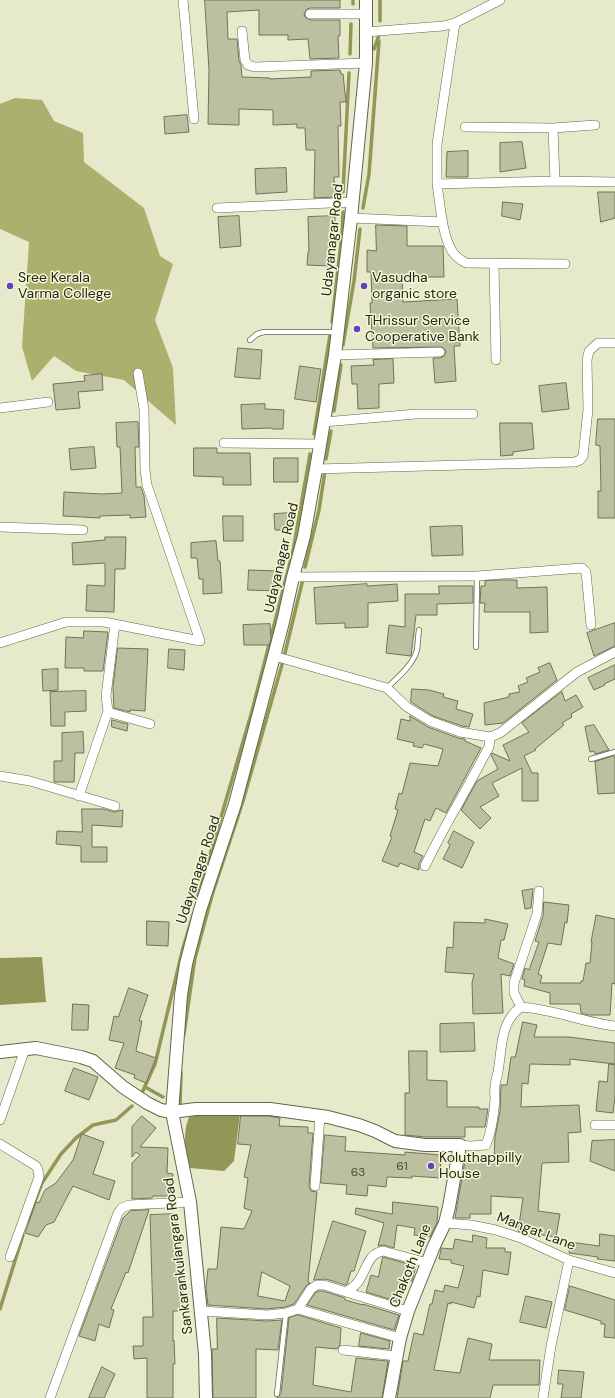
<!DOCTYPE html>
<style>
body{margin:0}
canvas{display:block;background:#e7eaca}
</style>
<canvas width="615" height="1398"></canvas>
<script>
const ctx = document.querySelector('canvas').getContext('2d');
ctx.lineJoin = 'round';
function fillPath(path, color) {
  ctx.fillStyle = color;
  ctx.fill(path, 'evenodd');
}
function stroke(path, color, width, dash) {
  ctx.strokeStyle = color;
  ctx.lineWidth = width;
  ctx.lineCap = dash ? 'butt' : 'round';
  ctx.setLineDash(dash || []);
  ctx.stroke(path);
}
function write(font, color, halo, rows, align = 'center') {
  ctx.font = font + ' "DM Sans",sans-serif';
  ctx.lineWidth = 3;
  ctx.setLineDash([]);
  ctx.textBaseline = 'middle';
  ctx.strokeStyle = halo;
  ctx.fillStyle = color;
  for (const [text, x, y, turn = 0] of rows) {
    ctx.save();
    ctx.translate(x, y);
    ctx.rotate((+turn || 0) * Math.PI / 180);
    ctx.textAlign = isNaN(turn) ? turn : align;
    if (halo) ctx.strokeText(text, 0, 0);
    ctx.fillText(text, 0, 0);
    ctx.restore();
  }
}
fillPath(new Path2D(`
 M15 98 42 100 54 121 83 133 84 162 144 208 160 256 173 264 155 320 173 368 176 425 124 380 76 371 54 356 32 381 22 347 29 242 0 229V104Z`), '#abb06f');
fillPath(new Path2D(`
 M42 957 46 1002 0 1005V958Z
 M191 1112 240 1114 234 1161 224 1171 190 1168C185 1158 184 1139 186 1127 187 1122 189 1117 191 1112Z`), '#929757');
stroke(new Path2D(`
 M353 4V0
 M380 21V0
 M374 49 379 35
 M350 54 351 24
 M343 192 349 73
 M363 208 369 174 379 41
 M332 322 342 234 343 212
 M343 345 354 281 360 229
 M334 411 341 365
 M314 434 330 335
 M326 459 331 431
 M305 567 319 510 325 471
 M284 657 303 579
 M198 896 252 711 293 551 310 454
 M184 1034 195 958 213 892 243 801 283 661
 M145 1087 163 1097
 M141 1095 155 1064 183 948 193 915
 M180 1105 181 1072
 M28 1220 42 1183 61 1154 76 1138 93 1125 116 1120 132 1106
 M0 1309 23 1235`), '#929757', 3.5);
const building = new Path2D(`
 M205 0H340V8H310L307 9 304 14 305 17 310 20H340V36H338L339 58 310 59 308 39 288 40V35H259V10L227 12 228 39H237L239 61 241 65 242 77 270 78V79L311 77V71L340 70 341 74H343L346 102H340L341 126H338L339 177H334L335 197 314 198 315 150H306L305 128H297V124L273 125V110L239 109V125L208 124 209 70Z
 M187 115 189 132 165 134 164 117Z
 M522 142 526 168 500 172V143Z
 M468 151V177H446L447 152Z
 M286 168 287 192 256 194 255 169Z
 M598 192H615V218L601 222Z
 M503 202 523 204 520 220 502 216Z
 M239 216 241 246 220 248 218 217Z
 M335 216V229H331V266L307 265 308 252H309L308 217Z
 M376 225 407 226V246H443L444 277H402L403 302 457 299 460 346H454L456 381 435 383 433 358H441L445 355 446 351 442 347 373 348 370 303H372L371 272H367V250L376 251Z
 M238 348 262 350 260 379 235 377Z
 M393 359 394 383 379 384V408L358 409 357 384H352L351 366 374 365 373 360Z
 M300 366 321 369 316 402 295 399Z
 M102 374 103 390 78 392 80 408 56 410 53 384 85 381 84 376Z
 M566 383 569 409 542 412 539 386Z
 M265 404V409L284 410 283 429H272V428L242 429 241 405Z
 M598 419H615V518H598V491H601L600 446 596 445Z
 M138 422 139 447H135L136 487H141L144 496 146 517 130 518V515L100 516V518L63 516 64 492 102 494 122 493 120 447H117L116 423Z
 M500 423H532L534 449 513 452V455L501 456Z
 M94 447 96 468 71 470 69 449Z
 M194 448H217V453H250L251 485H223V477L194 476Z
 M274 458H298V482H274Z
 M291 513 292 530H275L274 514Z
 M223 516H243V541H224Z
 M462 526 463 555 432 556 430 527Z
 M105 537H126L125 569H115L114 612 86 611 87 585 105 586V563L73 565 72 543 105 540Z
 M216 541 218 561H220L222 593 203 594V579H199L197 558H191V543Z
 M249 570 279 571V591L248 590Z
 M501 580H517V588L547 587 548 632 530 633V612H484L485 603H480L481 586H485V581Z
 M367 584V586L397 584 398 601 368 603V627L345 628V623L316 624 314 588Z
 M439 586H473V603L437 604V615H416L411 656 386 653 389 625 405 627V594H439Z
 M615 623V646L594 656 587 633Z
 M270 624 271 639 269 645H244L243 625Z
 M84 631 108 632 103 671H84V668H65L66 637 83 638Z
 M118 648 148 649 145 711 130 710V712L114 708 113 687Z
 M169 649 185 650 184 670 168 668Z
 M550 663 557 680 503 723 485 725 484 703 509 697V694L520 692 518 686 528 682 526 678 540 672 538 668Z
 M615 665V679L604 684 605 685 594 690 588 678Z
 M58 669V690L43 691 42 670Z
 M412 689 429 690 444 694 443 697 458 701 456 709 473 714 469 727 462 726 433 716 411 702Z
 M86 691V711L65 712V726H51L50 692Z
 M562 692 565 701 576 695 583 707 571 714 572 717 562 723 564 725 535 749 536 750 524 756 532 773H538V801H522V768L492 783 499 796 480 807 491 818 480 829 461 810 477 781 498 769 491 755 492 753 510 761 503 745 529 732 522 723Z
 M410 716 428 727 458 738 465 739V741L481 748 446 813 436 808 430 821 425 819 414 852 423 856 419 864V870L400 863 398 867 382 861 392 837 390 836 398 810 395 809 399 793 402 794 410 763 438 766 443 749 424 744 422 748 413 746 414 743 397 739 401 719 410 721Z
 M112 720 128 724 127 731 112 727Z
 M594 725 609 750 595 754 594 751 590 752 585 727Z
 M83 732 84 753H75L74 782H54V761H62V733Z
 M614 756 615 759V793L598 794 595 762Z
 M82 809H104L114 812 123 810 122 827 92 825V847H107V862H81V846L56 844 57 831 82 832Z
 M454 831 474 842 462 868 443 859 450 845 448 843Z
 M533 889 531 908 525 909 522 891Z
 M544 902 569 905 567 923 565 922 561 945 548 943 538 974 542 976 540 983H581V981H583L586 963H590L592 942H591L596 915 615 919V984L612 983 610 1015H588L581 1013 580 1004H550V993L524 986 525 980 522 979 525 968 529 970 539 942 535 941 543 916Z
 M485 919 508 924 504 940H501L498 958 514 964 510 976 501 974 503 1013 473 1014 472 983 474 974 445 972 447 947 453 948 454 922 485 923Z
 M147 921 169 922 168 946 147 945Z
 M129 988 148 995 139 1021H142L136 1051 156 1058 146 1083 134 1078 135 1075 115 1068 124 1043 109 1040 114 1016 118 1017Z
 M73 1004 89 1005 88 1030H72Z
 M523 1022 537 1025 534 1037H569L615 1043V1064L570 1059V1065L530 1064 528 1084 522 1083 521 1107 579 1105 581 1132 568 1133 569 1162 542 1163 538 1211 560 1214 556 1237 536 1234 535 1236 518 1231 523 1198 491 1196V1214H470V1218H455L466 1155 494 1160 495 1137 500 1111 501 1085H507L511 1057H515Z
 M474 1023 475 1051 440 1052V1024Z
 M409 1051H427V1080L447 1081V1107H479V1109H488L485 1127H465V1137H425L405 1135V1093H409Z
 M609 1064 615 1065V1097L613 1113 596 1111 599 1081 607 1082Z
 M74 1068 98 1077 89 1100 65 1091Z
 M142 1116 156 1128 140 1147 168 1148 167 1173 173 1174 172 1196H153L152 1198 132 1199V1163L140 1155 136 1152 132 1157V1127Z
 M241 1116H269L280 1118 279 1126 308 1127V1133H313L309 1186 311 1191 317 1192 308 1282 310 1283 306 1286 294 1304 285 1307 267 1309 208 1305 206 1288 208 1269H217L221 1227 244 1229 252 1211 244 1208 248 1178 244 1177 251 1145 238 1144ZM262 1272 290 1286 285 1301 258 1296Z
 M82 1134 104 1142 93 1174 115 1181 109 1200 73 1186 54 1222 46 1225 38 1237 25 1233 36 1202 39 1203 45 1190 56 1183 73 1160Z
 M325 1135 346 1137 345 1151 405 1155V1152L441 1155 440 1178 412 1176V1178L387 1177 386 1187 368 1185 367 1196 346 1194 347 1185 321 1183Z
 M615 1140V1171L590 1161 592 1141Z
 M393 1202 438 1207 437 1223 430 1237 414 1235 415 1228 397 1225 394 1248 384 1245 378 1246 384 1223 355 1214 356 1208 392 1214Z
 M149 1210 128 1273 126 1272 111 1309 114 1310 109 1328 99 1324 95 1341 79 1336 123 1218 130 1211Z
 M176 1214 177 1251H180V1271H184L185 1289H183L184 1311H173V1341L174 1340 175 1364H173V1398H147V1358L134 1359 133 1346H143V1317H153L150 1215Z
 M333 1221 366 1231 354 1271H351L347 1284 345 1285 326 1279 314 1280Z
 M600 1234 615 1236V1261L597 1259 598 1257 569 1253 570 1242 599 1246Z
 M473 1235 487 1238 486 1248H505V1252H511L508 1275 483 1270 480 1297 477 1296 474 1308 451 1302V1304L448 1303 434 1370 460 1373 468 1338 492 1344 489 1360H540L539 1385H493L490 1398H397L403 1361H408L414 1333 423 1335 430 1304H432L435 1290 443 1292 445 1285 458 1288 464 1266 451 1263V1260L439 1259 441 1249V1248L453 1249 455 1239 472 1242Z
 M383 1257 416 1266 412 1281 404 1280 399 1302 366 1292 371 1275 378 1277Z
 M570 1286 615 1300V1338L604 1337 605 1324H601V1321L565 1310Z
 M319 1291H323L345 1298V1300L363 1305V1304L399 1315 394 1330 307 1305 315 1293Z
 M526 1296 552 1302 546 1328 520 1322Z
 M298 1315 341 1328 340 1345 337 1349 316 1347 313 1385 351 1392 356 1358 388 1361 382 1398H277L281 1394 289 1318Z
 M217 1318 267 1321 282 1320 278 1350 256 1349V1398H213L212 1349H217Z
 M361 1333 390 1341 389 1349 359 1346Z
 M102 1367 115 1374 104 1398H89Z
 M559 1370 584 1372 581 1398H561L563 1384H558Z`);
fillPath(building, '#bcbfa0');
stroke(building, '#707356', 1);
const service = new Path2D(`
 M250 340 257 334 264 332H336
 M476 647 477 576
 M387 688C398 677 413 665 417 650 418 643 418 636 419 630
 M591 759 615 752
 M277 1394 286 1313`);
const minor = new Path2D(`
 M183 0 194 119
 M310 14H366
 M242 31 245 60 248 65 255 67 366 63
 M366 32 443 26 455 23 500 0
 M465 127 553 128 595 125
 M553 128 555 181
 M437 184V144L455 23
 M217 208 353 202
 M351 218 443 222
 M494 264 496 360
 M565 264 466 263C460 260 456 257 452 251 442 235 440 203 437 184L555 181 615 182
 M335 355 440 352
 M0 408 48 402
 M324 422 416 414H473
 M224 443 321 444
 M316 469 575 462 580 460 583 456 588 410 587 360 589 351 598 343H615
 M0 527 83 530
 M293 577 477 576 582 568 586 572 591 625
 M115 624 106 696 108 711 111 713 150 724
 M0 643 66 622H104L200 641 147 485 145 470 144 409 138 373
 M274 656 387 688 407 707 430 721 460 732 490 737 500 733 577 672 615 652
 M0 776 30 781 115 806
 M79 796 108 711
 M425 866C443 828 465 793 484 756L489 747 490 737
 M521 1007 514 993V983L537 914 539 891
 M0 1120 25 1049
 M595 1125H615
 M0 1144 36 1166 38 1170 39 1177 10 1257
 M460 1145 470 1146 486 1145C492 1130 494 1114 495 1099 495 1095 494 1091 495 1087 495 1082 497 1077 498 1072 502 1049 500 1021 521 1007 552 1009 583 1022 615 1026
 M315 1186 320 1116
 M445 1223 471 1225 496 1230 521 1238 569 1260 615 1273
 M346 1292 408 1311
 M298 1309 400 1338
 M201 1311 267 1315 286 1313 298 1309 311 1289 317 1285H324L346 1292C350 1289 355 1286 358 1282 367 1270 367 1254 383 1251L428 1263
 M343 1350 396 1356
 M50 1398 118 1213 122 1208 129 1205 190 1202
 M543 1398 551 1346 569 1260`);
const tertiary = new Path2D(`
 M0 1052 36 1048 81 1057 93 1061 123 1087 147 1103 161 1110 172 1112 196 1109H270L328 1117 359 1125 375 1131 395 1141 425 1145H460L449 1207 445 1223 434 1246 408 1311 400 1338 389 1398
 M206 1398 205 1354 190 1202 172 1112 181 995 186 964 200 910 235 804 283 622 293 577 304 536 316 469 335 355 351 218 366 63V0`);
stroke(service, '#64664a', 6);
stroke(minor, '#64664a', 10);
stroke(tertiary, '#64664a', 14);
stroke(service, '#fff', 4.5);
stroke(minor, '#fff', 9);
stroke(tertiary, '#fff', 12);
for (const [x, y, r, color] of [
 [10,286,4,"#6641ba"],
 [364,286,4,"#6641ba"],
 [357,329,4,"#6641ba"],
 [431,1166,4,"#6641ba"]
]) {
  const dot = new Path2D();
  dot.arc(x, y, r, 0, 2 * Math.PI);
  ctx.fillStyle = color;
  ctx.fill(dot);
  stroke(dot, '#f4f8d7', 1.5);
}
write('12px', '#4b4c3c', null, [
 ["61",402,1167],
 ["63",358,1173]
]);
write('14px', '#25261a', '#f4f8d7', [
 ["Udayanagar Road",333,240,-84],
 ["Udayanagar Road",282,558,-77],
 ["Udayanagar Road",199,870,-72],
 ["Mangat Lane",536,1232,21],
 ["Sankarankulangara Road",179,1256,-97],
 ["Chakoth Lane",411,1266,-68]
]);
write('14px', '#25261a', '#f4f8d7', [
 ["Sree Kerala",18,278],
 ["Varma College",18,294],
 ["Vasudha",372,278],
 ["organic store",372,294],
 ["THrissur Service",365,321],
 ["Cooperative Bank",365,337],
 ["Koluthappilly",439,1158],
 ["House",439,1174]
], 'left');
</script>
